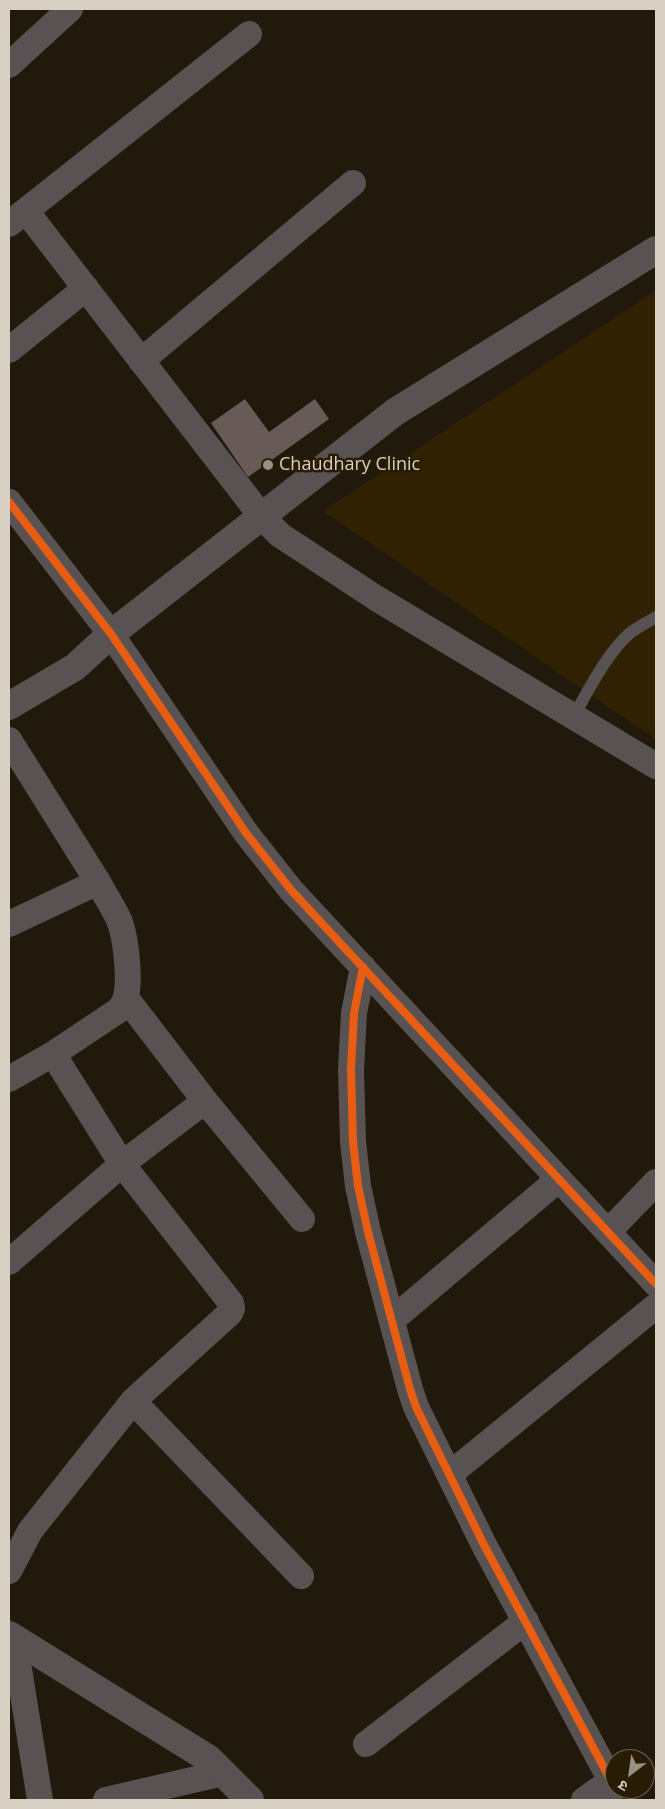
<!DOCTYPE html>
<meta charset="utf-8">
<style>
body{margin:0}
#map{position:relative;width:665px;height:1809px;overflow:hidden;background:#20190c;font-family:"Open Sans","Noto Sans Devanagari",sans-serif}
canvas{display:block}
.frame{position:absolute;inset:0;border:10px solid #d8d0c2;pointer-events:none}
.north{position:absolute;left:605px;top:1749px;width:50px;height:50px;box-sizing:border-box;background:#281c04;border:1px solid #6e6450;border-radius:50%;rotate:210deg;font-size:14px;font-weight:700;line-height:20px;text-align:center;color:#d8d0c2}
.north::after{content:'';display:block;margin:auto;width:18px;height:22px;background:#989082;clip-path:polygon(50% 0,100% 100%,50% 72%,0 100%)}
</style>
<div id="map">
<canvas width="665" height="1809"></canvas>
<div class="frame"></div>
<div class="north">उ</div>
</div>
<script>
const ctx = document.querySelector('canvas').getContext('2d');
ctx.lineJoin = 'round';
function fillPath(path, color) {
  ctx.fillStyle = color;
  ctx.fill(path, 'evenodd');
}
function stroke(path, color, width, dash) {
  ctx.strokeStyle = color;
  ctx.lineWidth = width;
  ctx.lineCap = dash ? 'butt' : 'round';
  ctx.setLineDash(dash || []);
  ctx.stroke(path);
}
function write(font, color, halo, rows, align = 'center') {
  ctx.font = font + ' "Open Sans",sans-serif';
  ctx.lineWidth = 5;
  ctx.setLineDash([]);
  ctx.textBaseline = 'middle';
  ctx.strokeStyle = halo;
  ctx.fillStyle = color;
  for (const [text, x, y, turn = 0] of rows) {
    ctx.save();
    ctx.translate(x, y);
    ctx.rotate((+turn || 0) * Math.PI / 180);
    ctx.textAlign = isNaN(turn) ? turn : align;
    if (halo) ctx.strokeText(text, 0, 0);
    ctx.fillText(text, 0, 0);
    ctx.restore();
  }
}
fillPath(new Path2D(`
 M656 290V740L323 511Z`), '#2f2102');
fillPath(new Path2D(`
 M245 399 269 432 315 399 329 419 248 477 211 423Z`), '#685a57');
stroke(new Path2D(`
 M573 717C589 690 606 654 630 633 638 627 648 622 656 617`), '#585352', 12);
stroke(new Path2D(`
 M9 65 70 9
 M26 211 262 517 280 535 376 598 656 766
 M9 224 249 34
 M9 350 86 288
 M141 361 353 183
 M9 502 111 634 246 833 291 890 656 1284
 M9 740 98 882 9 924
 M363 967 354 1013 351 1070 353 1142 358 1186 368 1232 410 1389 416 1407 484 1545 615 1788
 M126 998 205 1101 302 1219
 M9 1079 53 1054 119 1010C121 1007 124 1004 125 1000 131 983 126 936 119 920 113 907 105 895 98 882
 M608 1232 656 1182
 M9 1262 122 1164 205 1101
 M392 1320 559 1179
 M133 1401 301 1576
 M450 1474 656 1306
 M9 1571 30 1531 133 1401 230 1313 232 1309 231 1303 122 1164 53 1054
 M14 1638 40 1800
 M366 1744 526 1621
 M106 1800 223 1773
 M584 1800 611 1781`), '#585352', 26);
stroke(new Path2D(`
 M9 706 75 667 111 634 395 412 656 250
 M9 1635 209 1759 250 1800`), '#585352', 28);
stroke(new Path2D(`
 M9 502 111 634 246 833 291 890 656 1284
 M363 967 354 1013 351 1070 353 1142 358 1186 368 1232 410 1389 416 1407 484 1545 615 1788`), '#e95d12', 8);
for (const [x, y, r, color] of [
 [268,465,6,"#989082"]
]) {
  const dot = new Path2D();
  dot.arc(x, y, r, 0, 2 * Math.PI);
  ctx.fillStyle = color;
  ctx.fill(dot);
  stroke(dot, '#281c04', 2);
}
write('18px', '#d8d0c2', '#281c04', [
 ["Chaudhary Clinic",279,465]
], 'left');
</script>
